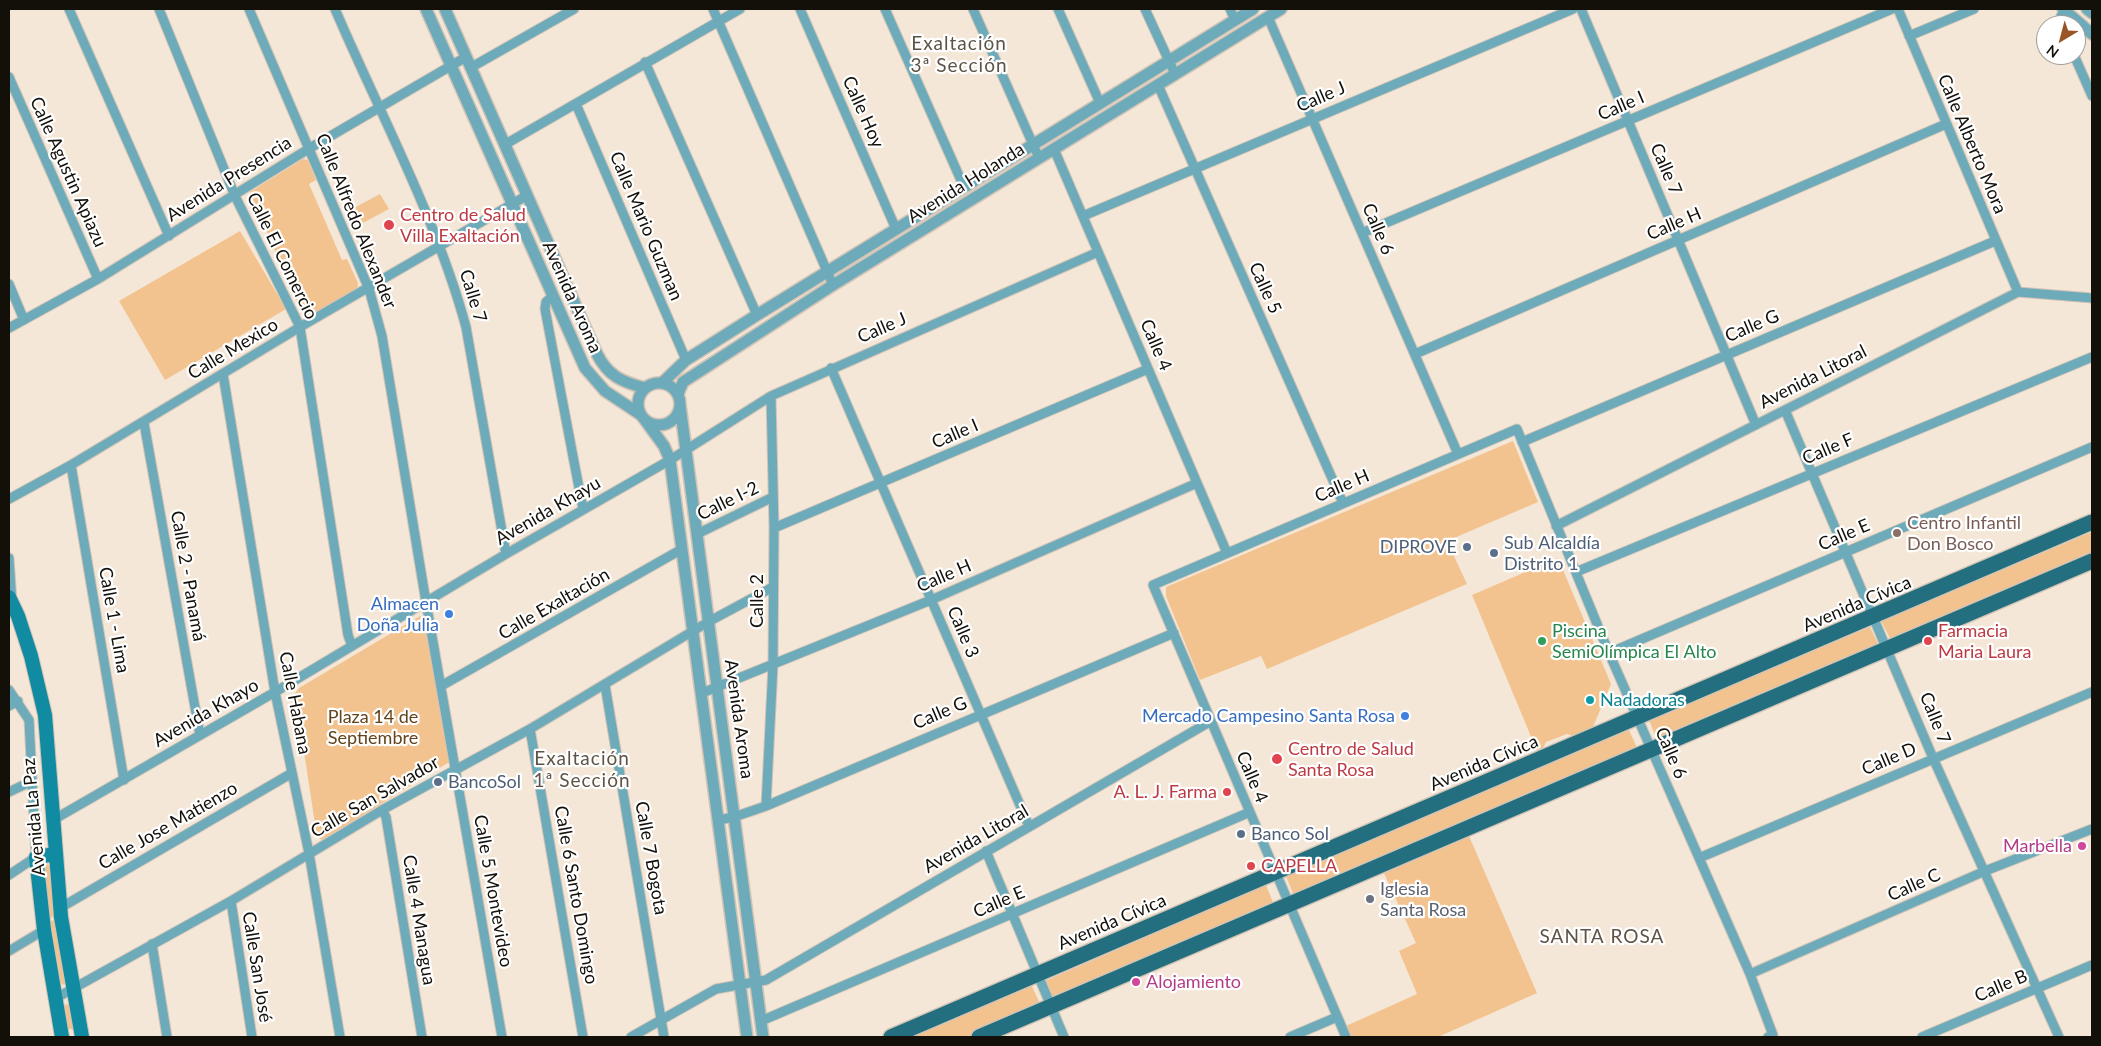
<!DOCTYPE html>
<meta charset="utf-8">
<style>
body{margin:0}
#map{position:relative;width:2101px;height:1046px;overflow:hidden;background:#f5e7d7;font-family:Lato,sans-serif}
canvas{display:block}
.frame{position:absolute;inset:0;border:10px solid #130f09;pointer-events:none}
.north{position:absolute;left:2036px;top:15px;width:50px;height:50px;box-sizing:border-box;background:#fff;border:1px solid #a19f9d;border-radius:50%;rotate:217deg;font-size:14px;font-weight:700;line-height:20px;text-align:center;color:#130f09}
.north::after{content:'';display:block;margin:auto;width:18px;height:22px;background:#995528;clip-path:polygon(50% 0,100% 100%,50% 72%,0 100%)}
</style>
<div id="map">
<canvas width="2101" height="1046"></canvas>
<div class="frame"></div>
<div class="north">N</div>
</div>
<script>
const ctx = document.querySelector('canvas').getContext('2d');
ctx.lineJoin = 'round';
function fillPath(path, color) {
  ctx.fillStyle = color;
  ctx.fill(path, 'evenodd');
}
function stroke(path, color, width, dash) {
  ctx.strokeStyle = color;
  ctx.lineWidth = width;
  ctx.lineCap = dash ? 'butt' : 'round';
  ctx.setLineDash(dash || []);
  ctx.stroke(path);
}
function write(font, color, halo, rows, align = 'center') {
  ctx.font = font + ' Lato,sans-serif';
  ctx.lineWidth = 4.5;
  ctx.setLineDash([]);
  ctx.textBaseline = 'middle';
  ctx.strokeStyle = halo;
  ctx.fillStyle = color;
  for (const [text, x, y, turn = 0] of rows) {
    ctx.save();
    ctx.translate(x, y);
    ctx.rotate((+turn || 0) * Math.PI / 180);
    ctx.textAlign = isNaN(turn) ? turn : align;
    if (halo) ctx.strokeText(text, 0, 0);
    ctx.fillText(text, 0, 0);
    ctx.restore();
  }
}
fillPath(new Path2D(`
 M303 159 308 160 316 180 309 184 342 260 347 259 358 283 357 291 305 321 250 192Z
 M380 194 389 209 359 225 350 210Z
 M240 231 286 309 165 380 119 301Z
 M1513 441 1538 502 1447 541 1467 584 1267 669 1261 656 1200 680 1166 596V587Z
 M2092 532V555L1891 640 1881 621Z
 M1558 558 1611 684 1593 727 1573 736 1567 734 1546 742 1542 750 1537 751 1472 595Z
 M420 616H426L451 761 322 840 317 837 295 693 299 688Z
 M1870 627 1879 646 1657 740 1649 720Z
 M1629 730 1638 750 1294 896 1286 876Z
 M1469 836 1537 993 1438 1037H1351L1346 1026 1417 994 1399 951 1416 943 1383 871Z
 M47 864 50 866 54 917 49 918 45 867Z
 M1266 885 1274 905 1054 1000 1045 981Z
 M55 920 66 982 63 985 61 983 50 921Z
 M1032 986 1041 1006 967 1037H909Z
 M69 1004 73 1029H68L64 1005Z`), '#f2c38f');
const minor = new Path2D(`
 M69 9 169 236
 M159 9 235 196 300 327 348 635 352 646
 M249 9 369 289 382 336 426 602 502 1037
 M335 9C380 114 436 217 466 327L506 554
 M713 9 833 285
 M800 9 896 229
 M885 9 964 187
 M973 9 1039 158
 M1058 9 1100 103
 M1145 9 1175 74
 M1230 9 1235 20
 M1581 9 1756 425
 M1898 9 2018 292
 M1268 17 1458 454
 M2061 25V16L2067 9
 M1909 36 1974 9
 M2074 55 2092 96
 M645 62 757 315
 M470 68 574 9
 M9 77 98 279
 M1158 85 1343 503
 M576 104 686 360
 M504 145 740 9
 M1054 149 1227 553
 M1083 216 1573 9
 M1362 233 1892 9
 M9 284 24 320
 M553 296 546 302 545 309 583 509
 M9 328 98 279 310 148 466 57
 M1415 354 1946 124
 M831 368 1029 826
 M223 374 275 692 309 853 340 1037
 M1785 410 1933 758 2059 1037
 M144 423 200 735
 M1522 442 1995 241
 M71 465 124 780
 M9 499 71 465 300 327 526 196
 M1556 526 2018 292 2092 298
 M774 528 1148 369
 M697 534 773 497
 M9 558 12 602
 M1576 572 2092 357
 M1609 653 2092 447
 M605 685 664 1037
 M441 686 682 549
 M9 690 29 720 36 857 9 875
 M702 693 931 600 1197 483
 M9 706 18 701
 M530 729 583 1037
 M9 792 32 781
 M766 806 773 665 774 528 771 396
 M382 810 386 817 422 1037
 M53 820 275 692 506 554 670 460 771 396 1098 252
 M718 820 734 817 766 806 1174 633
 M986 851 1064 1037
 M1699 858 2092 692
 M231 901 252 1037
 M60 908 292 773
 M152 944 167 1037
 M9 951 44 930
 M1750 974 1985 871 2092 829
 M56 998 231 901 382 810 530 729 708 622 773 587
 M761 1021 1250 812
 M631 1037 716 989 766 980 1211 721
 M1290 1037 1337 1017
 M1346 1037 1153 585 1517 429 1609 653 1750 974 1773 1035 1768 1037
 M1922 1037 2092 965`);
const tertiary = new Path2D(`
 M426 9 585 368 605 391 641 415
 M445 9 597 354C608 376 622 382 645 388
 M2063 9 2092 34
 M2087 9 2092 13
 M638 404a21 21 0 1 1 42 0a21 21 0 1 1-42 0Z
 M662 383 686 360 757 315 1253 9
 M678 394 683 382 833 285 1281 9
 M680 405 763 1037
 M645 420 664 446 670 460 747 1037`);
const secondary = new Path2D(`
 M9 597 18 616 31 656 45 715 61 917 82 1037
 M56 854 36 857 44 930 62 1037`);
const primary = new Path2D(`
 M891 1037 2092 522
 M979 1037 2092 561`);
stroke(minor, '#d1c4b6', 11);
stroke(tertiary, '#d1c4b6', 14);
stroke(secondary, '#d1c4b6', 16);
stroke(primary, '#d1c4b6', 18);
stroke(minor, '#6eabba', 9);
stroke(tertiary, '#6eabba', 11);
stroke(secondary, '#108ba2', 14);
stroke(primary, '#236f7f', 15);
for (const [x, y, r, color] of [
 [389,225,6,"#e0444e"],
 [1897,533,5,"#8d6e63"],
 [1467,547,5,"#5c6f8a"],
 [1494,553,5,"#5c6f8a"],
 [449,614,5,"#3f7fe0"],
 [1542,641,5,"#2e9e5b"],
 [1928,641,5,"#e0444e"],
 [1590,700,5,"#0f9aa8"],
 [1405,716,5,"#3f7fe0"],
 [1277,759,6,"#e0444e"],
 [438,782,5,"#5c6f8a"],
 [1227,792,5,"#e0444e"],
 [1241,834,5,"#5c6f8a"],
 [2082,846,5,"#d1479c"],
 [1251,866,5,"#e0444e"],
 [1370,899,5,"#6b7280"],
 [1136,982,5,"#d1479c"]
]) {
  const dot = new Path2D();
  dot.arc(x, y, r, 0, 2 * Math.PI);
  ctx.fillStyle = color;
  ctx.fill(dot);
  stroke(dot, '#fff', 2);
}
write('18px', '#130f09', '#fff', [
 ["Calle J",1321,97,-23],
 ["Calle I",1621,106,-23],
 ["Calle Hoy",863,112,66],
 ["Calle Alberto Mora",1972,144,67],
 ["Calle 7",1666,169,67],
 ["Calle Agustin Apiazu",68,172,66],
 ["Avenida Presencia",229,179,-32],
 ["Avenida Holanda",966,183,-32],
 ["Calle Alfredo Alexander",356,221,68],
 ["Calle H",1674,224,-23],
 ["Calle Mario Guzman",646,226,67],
 ["Calle 6",1378,229,67],
 ["Calle El Comercio",282,256,64],
 ["Calle 5",1265,288,66],
 ["Calle 7",473,296,73],
 ["Avenida Aroma",572,297,66],
 ["Calle G",1752,326,-23],
 ["Calle J",882,328,-23],
 ["Calle 4",1156,345,67],
 ["Calle Mexico",233,349,-31],
 ["Avenida Litoral",1813,377,-27],
 ["Calle I",955,434,-23],
 ["Calle F",1828,449,-23],
 ["Calle H",1342,486,-23],
 ["Calle I-2",728,501,-26],
 ["Avenida Khayu",548,511,-30],
 ["Calle E",1844,535,-23],
 ["Calle 2 - Panamá",188,576,80],
 ["Calle H",944,576,-23],
 ["Calle 2",757,601,-90],
 ["Calle Exaltación",554,604,-30],
 ["Avenida Cívica",1857,604,-23],
 ["Calle 1 - Lima",114,620,80],
 ["Calle 3",963,632,67],
 ["Calle Habana",295,703,79],
 ["Avenida Khayo",206,713,-30],
 ["Calle G",940,713,-23],
 ["Calle 7",1935,718,68],
 ["Avenida Aroma",739,719,82],
 ["Calle 6",1671,753,67],
 ["Calle D",1889,759,-23],
 ["Avenida Cívica",1484,763,-23],
 ["Calle 4",1252,777,67],
 ["Calle San Salvador",375,797,-30],
 ["Avenida La Paz",34,817,-95],
 ["Calle Jose Matienzo",168,826,-30],
 ["Avenida Litoral",976,839,-30],
 ["Calle 7 Bogota",651,858,80],
 ["Calle C",1914,885,-24],
 ["Calle 5 Montevideo",493,891,80],
 ["Calle 6 Santo Domingo",576,895,80],
 ["Calle E",999,902,-23],
 ["Calle 4 Managua",419,920,81],
 ["Avenida Cívica",1112,922,-23],
 ["Calle San José",257,967,81],
 ["Calle B",2001,986,-23]
]);
write('18px', '#be3a42', '#fff', [
 ["Centro de Salud",400,215],
 ["Villa Exaltación",400,236],
 ["Farmacia",1938,631],
 ["Maria Laura",1938,652],
 ["Centro de Salud",1288,749],
 ["Santa Rosa",1288,770],
 ["A. L. J. Farma",1217,792,"right"],
 ["CAPELLA",1261,866]
], 'left');
write('18px', '#785e54', '#fff', [
 ["Centro Infantil",1907,523],
 ["Don Bosco",1907,544]
], 'left');
write('18px', '#4e5e75', '#fff', [
 ["Sub Alcaldía",1504,543],
 ["Distrito 1",1504,564],
 ["DIPROVE",1457,547,"right"],
 ["BancoSol",448,782],
 ["Banco Sol",1251,834]
], 'left');
write('18px', '#366cbe', '#fff', [
 ["Almacen",439,604],
 ["Doña Julia",439,625],
 ["Mercado Campesino Santa Rosa",1395,716]
], 'right');
write('18px', '#27864d', '#fff', [
 ["Piscina",1552,631],
 ["SemiOlímpica El Alto",1552,652]
], 'left');
write('18px', '#0d838f', '#fff', [
 ["Nadadoras",1600,700]
], 'left');
write('18px', '#63431a', '#fff', [
 ["Plaza 14 de",373,717],
 ["Septiembre",373,738]
]);
write('18px', '#b23c85', '#fff', [
 ["Marbella",2072,846],
 ["Alojamiento",1146,982,"left"]
], 'right');
write('18px', '#5b616d', '#fff', [
 ["Iglesia",1380,889],
 ["Santa Rosa",1380,910]
], 'left');
ctx.letterSpacing = '1px';
write('19px', '#5f5346', '#fff', [
 ["Exaltación",959,44],
 ["3ª Sección",959,66],
 ["Exaltación",582,759],
 ["1ª Sección",582,781],
 ["SANTA ROSA",1602,937]
]);
ctx.letterSpacing = '0px';
</script>
